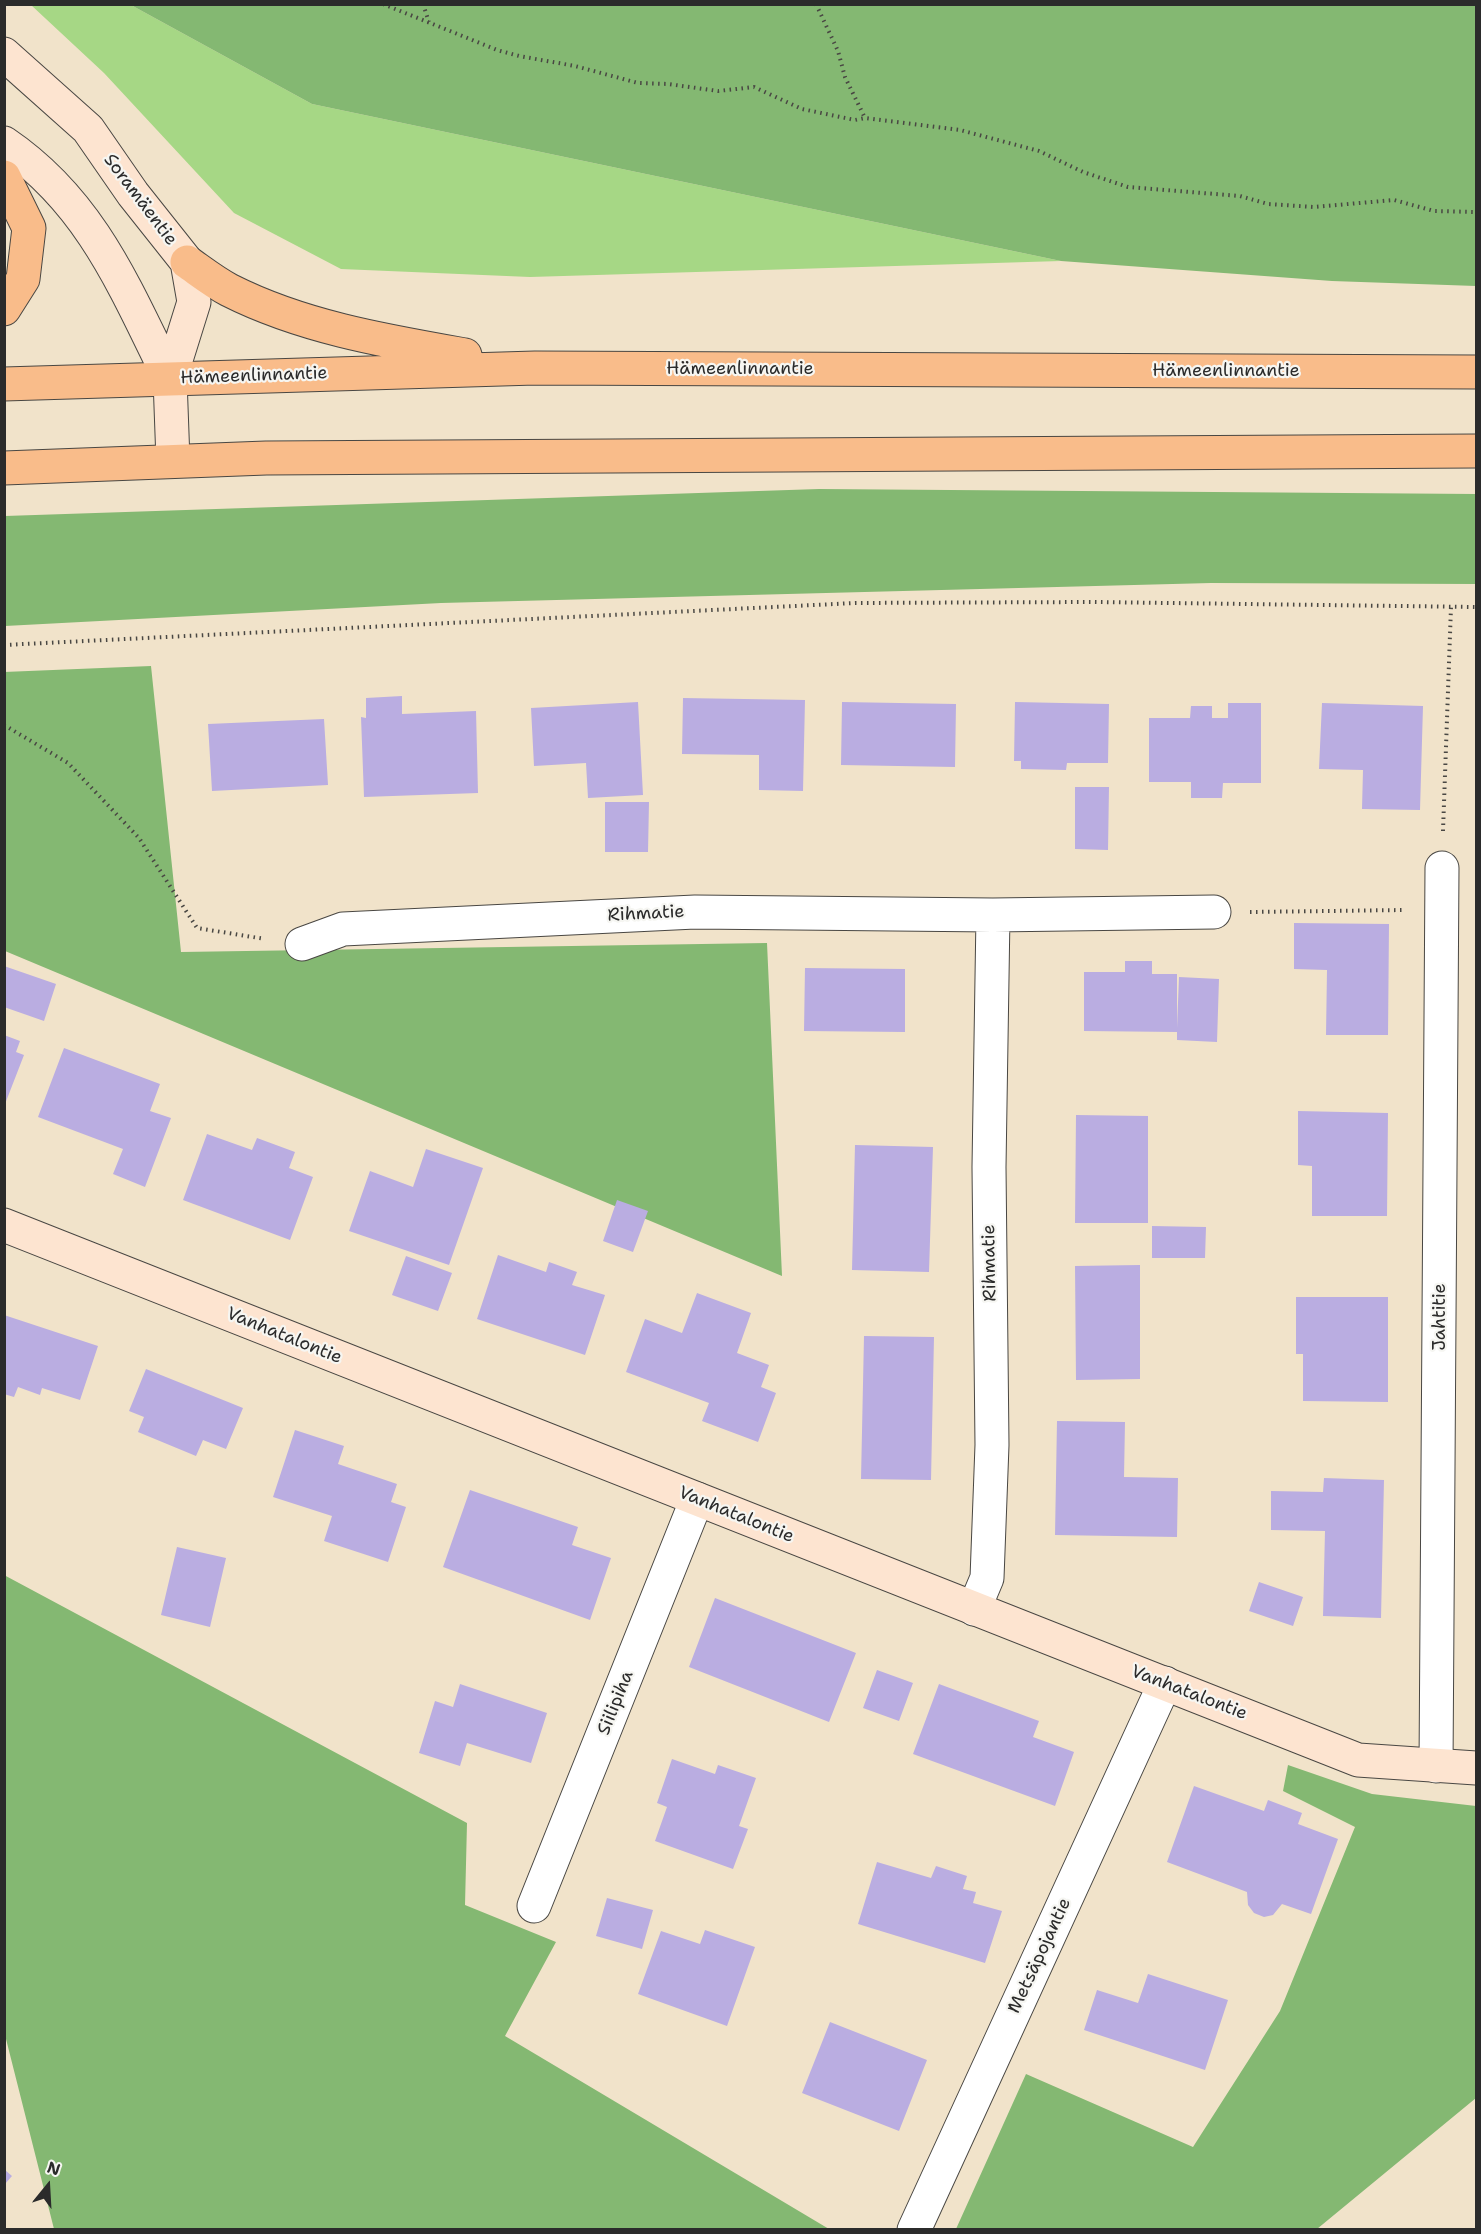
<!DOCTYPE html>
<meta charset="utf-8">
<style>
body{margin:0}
#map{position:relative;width:1481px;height:2234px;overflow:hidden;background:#f1e3ca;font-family:"Shantell Sans",sans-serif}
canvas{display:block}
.frame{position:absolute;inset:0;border:6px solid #2b2b2b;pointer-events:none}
.north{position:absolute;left:18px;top:2156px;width:60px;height:60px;-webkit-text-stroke:4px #f6f6f2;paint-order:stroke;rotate:18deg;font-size:16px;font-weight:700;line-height:24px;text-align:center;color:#2b2b2b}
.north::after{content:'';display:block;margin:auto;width:21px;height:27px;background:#2b2b2b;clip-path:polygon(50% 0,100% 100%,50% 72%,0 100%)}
</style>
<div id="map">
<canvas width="1481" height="2234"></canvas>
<div class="frame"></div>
<div class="north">N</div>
</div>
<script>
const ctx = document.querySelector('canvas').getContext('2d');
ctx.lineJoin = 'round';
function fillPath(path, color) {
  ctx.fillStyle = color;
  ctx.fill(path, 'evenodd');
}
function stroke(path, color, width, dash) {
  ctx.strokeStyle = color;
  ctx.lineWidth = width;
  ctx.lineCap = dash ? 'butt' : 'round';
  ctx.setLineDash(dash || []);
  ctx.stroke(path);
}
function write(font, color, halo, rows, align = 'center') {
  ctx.font = font + ' "Shantell Sans",sans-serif';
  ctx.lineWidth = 4.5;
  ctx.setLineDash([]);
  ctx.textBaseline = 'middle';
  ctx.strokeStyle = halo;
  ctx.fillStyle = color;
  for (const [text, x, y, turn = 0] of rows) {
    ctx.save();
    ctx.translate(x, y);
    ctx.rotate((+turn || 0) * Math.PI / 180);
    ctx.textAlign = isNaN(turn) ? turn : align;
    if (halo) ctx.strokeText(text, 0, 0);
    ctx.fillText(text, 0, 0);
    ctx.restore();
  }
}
fillPath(new Path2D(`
 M31 5H131L312 104 1061 261 530 277 341 269 234 213 104 73Z`), '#a6d785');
fillPath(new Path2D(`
 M131 5H1476V286L1332 281 1061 261 312 104Z
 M819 489 1476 494V584L1211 583 441 603 5 626V516Z
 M151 666 181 952 767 943 782 1276 5 951 4 672Z
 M4 1575 467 1823 465 1905 556 1942 505 2036 829 2229H54L5 2035Z
 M1288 1765 1372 1794 1476 1806V2098L1317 2229H956L1026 2074 1193 2147 1280 2011 1355 1827 1283 1791Z`), '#84b872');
fillPath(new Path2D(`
 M402 696V714L476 711 478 793 364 797 361 717 366 718V698Z
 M683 698 805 700 803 791 759 790V755L682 754Z
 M638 702 643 795 588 798 586 763 534 766 531 708Z
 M842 702 956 704 955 767 841 765Z
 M1015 702 1109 704 1108 763H1067L1066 770 1021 769V761H1014Z
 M1228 703H1261V783H1223L1222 798H1191V782H1149V718H1190L1191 706H1212V718H1228Z
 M1322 703 1423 706 1420 810 1362 809 1363 770 1319 769Z
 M324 719 328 785 212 791 208 724Z
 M1075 787H1109L1108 850 1075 849Z
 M605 802H649L648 852H605Z
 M1294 923 1389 924 1388 1035H1326L1327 970 1294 969Z
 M1125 961H1152V974H1177V1028L1179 977 1219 979 1217 1042 1177 1040V1032L1084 1031V972H1125Z
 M4 966 56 984 44 1021 4 1007Z
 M805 968 905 969V1032L804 1031Z
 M4 1035 20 1041 16 1052 24 1055 5 1104Z
 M64 1048 160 1084 150 1111 171 1118 145 1187 113 1174 123 1149 38 1117Z
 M1298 1111 1388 1113 1387 1216H1312V1166L1298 1165Z
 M1076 1115 1148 1116V1223H1075Z
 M207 1134 252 1150 257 1138 295 1152 289 1168 313 1177 290 1240 183 1200Z
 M855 1145 933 1147 929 1272 852 1270Z
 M426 1149 483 1168 449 1265 349 1231 370 1171 413 1187Z
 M617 1200 648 1211 633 1252 603 1241Z
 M1152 1226 1206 1227 1205 1258H1152Z
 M498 1255 546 1272 549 1262 577 1272 572 1285 605 1295 585 1355 477 1319Z
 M406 1256 452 1273 438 1311 392 1295Z
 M1140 1265V1379L1076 1380 1075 1266Z
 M697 1293 751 1313 737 1353 769 1365 761 1387 776 1393 758 1442 702 1421 709 1403 626 1372 645 1319 682 1333Z
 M1296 1297H1388V1402L1303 1401V1354H1296Z
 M4 1315 98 1346 80 1400 42 1388 40 1395 18 1387 14 1397 4 1394Z
 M864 1336 934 1337 931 1480 861 1479Z
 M146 1369 243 1408 226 1449 203 1440 196 1456 138 1432 144 1417 129 1411Z
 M1057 1421 1125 1422 1124 1477 1178 1478 1177 1537 1055 1535Z
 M295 1430 344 1446 338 1464 397 1484 391 1502 406 1507 388 1562 324 1541 332 1516 273 1497Z
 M1324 1478 1384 1480 1381 1618 1323 1616 1325 1531 1271 1530V1491L1323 1492Z
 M470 1490 578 1527 572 1545 611 1558 590 1620 443 1567Z
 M177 1547 226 1558 210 1627 161 1615Z
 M1259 1582 1303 1597 1293 1626 1249 1611Z
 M715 1598 856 1653 829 1722 689 1667Z
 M877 1670 913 1683 899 1721 863 1708Z
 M460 1684 547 1713 531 1763 467 1743 460 1766 419 1753 435 1701 453 1707Z
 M939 1684 1039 1721 1033 1737 1074 1752 1055 1806 913 1754Z
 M672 1759 715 1774 718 1765 756 1778 739 1826 748 1829 733 1869 655 1841 667 1807 657 1803Z
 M1194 1786 1264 1811 1268 1800 1302 1813 1298 1824 1338 1839 1311 1914 1282 1904 1273 1915 1264 1917 1254 1913 1248 1905 1247 1892 1167 1862Z
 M877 1862 931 1878 936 1866 967 1876 963 1889 976 1892 973 1903 1002 1911 985 1963 858 1924Z
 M607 1898 653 1910 642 1949 596 1936Z
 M705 1930 755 1947 727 2026 638 1994 661 1931 700 1944Z
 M1148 1974 1228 2000 1205 2070 1084 2030 1097 1990 1138 2003Z
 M830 2022 927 2060 899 2131 802 2093Z
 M5 2170 12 2176 5 2184Z`), '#baade1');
const street = new Path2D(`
 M302 944 343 929 695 912 993 915
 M974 1609 987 1578 992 1445 989 1167 993 915 1214 912
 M1436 1766 1442 868
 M534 1906 697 1499
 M914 2230 1165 1683`);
const secondary = new Path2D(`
 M4 54 88 129 133 194 187 262 194 302 170 379 173 461
 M4 143C91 202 125 288 170 379
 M4 1225 1358 1760 1476 1768`);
const primary = new Path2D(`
 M4 177 29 228 23 279 4 309
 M187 262C200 271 214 282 229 290 302 327 385 341 465 355
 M4 384 535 368 1476 372
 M4 468 266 458 1476 451`);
stroke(street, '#494743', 35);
stroke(secondary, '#494743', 35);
stroke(primary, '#494743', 35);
stroke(new Path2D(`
 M383 4 497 50 519 56 575 66 638 83 668 84 718 91 754 87 802 109 855 120 865 118 960 130 1039 151 1083 172 1128 187 1240 196 1268 204 1314 207 1394 200 1434 211 1476 212
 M423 4 429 22
 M816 4 838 51 845 77 865 118
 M4 645 855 603 1093 602 1476 607
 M4 725 68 763 139 838 197 928 265 939
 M1443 831 1451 607
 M1250 912 1405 910`), '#494743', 4, [1.5, 4.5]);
stroke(street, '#fff', 33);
stroke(secondary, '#fde4d0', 33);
stroke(primary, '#f9bc8a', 33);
write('18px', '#2b2b2b', '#f6f6f2', [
 ["Soramäentie",140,200,53],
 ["Hämeenlinnantie",740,369],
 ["Hämeenlinnantie",1226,371],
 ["Hämeenlinnantie",254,376,-2],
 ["Rihmatie",646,914,-3],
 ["Rihmatie",990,1263,-91],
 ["Jahtitie",1440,1317,-90],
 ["Vanhatalontie",284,1336,22],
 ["Vanhatalontie",736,1515,22],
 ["Vanhatalontie",1189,1693,21],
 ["Siilipiha",616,1703,-68],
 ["Metsäpojantie",1040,1956,-65]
]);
</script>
